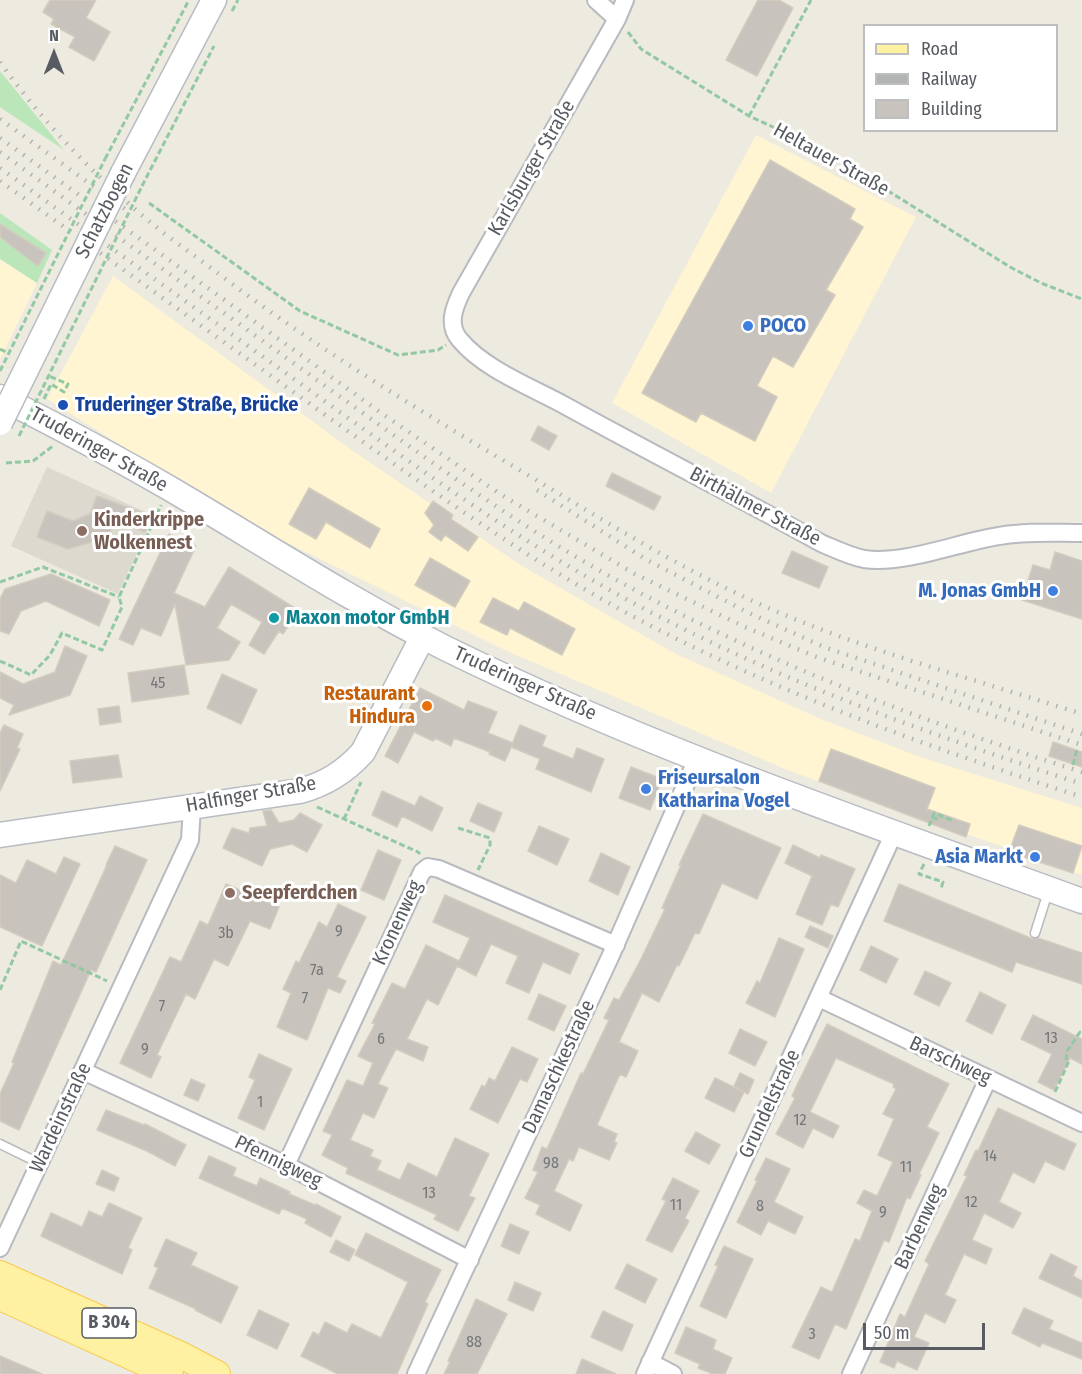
<!DOCTYPE html>
<meta charset="utf-8">
<style>
body{margin:0}
#map{position:relative;width:1082px;height:1374px;overflow:hidden;background:#edeadf;font-family:"Fira Sans Condensed",sans-serif}
canvas{display:block}
.legend{position:absolute;left:863px;top:24px;width:195px;height:108px;box-sizing:border-box;background:#fff;border:2px solid #bcbec0;margin:0;padding:8px 10px;list-style:none;font-size:18px;color:#585c62}
.legend li{display:flex;align-items:center;gap:12px;height:30px}
.legend b{width:30px;border:2px solid #bcbec0}
.north{position:absolute;left:24px;top:24px;width:60px;height:60px;-webkit-text-stroke:4px #fff;paint-order:stroke;rotate:0deg;font-size:16px;font-weight:700;line-height:24px;text-align:center;color:#585c62}
.north::after{content:'';display:block;margin:auto;width:21px;height:27px;background:#585c62;clip-path:polygon(50% 0,100% 100%,50% 72%,0 100%)}
.scale{position:absolute;left:863px;top:1323px;width:122px;height:27px;box-sizing:border-box;border:3px solid #585c62;border-top:0;padding-left:8px;font-size:18px;line-height:21px;white-space:nowrap;color:#585c62;-webkit-text-stroke:4px #fff;paint-order:stroke}
</style>
<div id="map">
<canvas width="1082" height="1374"></canvas>
<ul class="legend">
<li><b style="height:8px;background:#fff1a2"></b>Road</li>
<li><b style="height:8px;background:#b2b3b3"></b>Railway</li>
<li><b style="height:16px;background:#c8c4bd"></b>Building</li>
</ul>
<div class="north">N</div>
<div class="scale">50 m</div>
</div>
<script>
const ctx = document.querySelector('canvas').getContext('2d');
ctx.lineJoin = 'round';
function fillPath(path, color) {
  ctx.fillStyle = color;
  ctx.fill(path, 'evenodd');
}
function stroke(path, color, width, dash) {
  ctx.strokeStyle = color;
  ctx.lineWidth = width;
  ctx.lineCap = dash ? 'butt' : 'round';
  ctx.setLineDash(dash || []);
  ctx.stroke(path);
}
function write(font, color, halo, rows, align = 'center') {
  ctx.font = font + ' "Fira Sans Condensed",sans-serif';
  ctx.lineWidth = 6;
  ctx.setLineDash([]);
  ctx.textBaseline = 'middle';
  ctx.strokeStyle = halo;
  ctx.fillStyle = color;
  for (const [text, x, y, turn = 0] of rows) {
    ctx.save();
    ctx.translate(x, y);
    ctx.rotate((+turn || 0) * Math.PI / 180);
    ctx.textAlign = isNaN(turn) ? turn : align;
    if (halo) ctx.strokeText(text, 0, 0);
    ctx.fillText(text, 0, 0);
    ctx.restore();
  }
}
fillPath(new Path2D(`
 M756 135 916 217 771 493 612 403Z
 M0 259 37 283 0 360Z
 M113 276 356 453 522 566 676 654 821 719 920 757 1082 808V875L790 771 511 653 239 519 47 399Z`), '#fff5d2');
fillPath(new Path2D(`
 M47 467 154 516 118 594 11 546Z`), '#dcd9ce');
fillPath(new Path2D(`
 M0 71 64 150 0 107Z
 M0 213 52 250 37 283 0 259Z`), '#bae6ba');
const building = new Path2D(`
 M50 0H96L86 18 110 32 94 61 69 47 75 37 51 24 54 19 43 12Z
 M758 0H779L793 8 757 76 726 60Z
 M770 160 855 209 850 219 863 227 826 290 835 295 793 367 773 356 757 386 777 397 755 441 701 413 696 422 642 393Z
 M0 224 46 253 38 266 0 237Z
 M538 426 557 436 549 450 531 440Z
 M612 473 661 497 654 510 606 486Z
 M309 488 380 529 370 548 326 522 316 539 289 524Z
 M97 496 152 516 145 532 115 520 108 537 68 549 37 537 47 511 73 521 90 514Z
 M433 501 453 515 451 519 478 537 468 551 445 535 441 541 429 532 434 525 425 513Z
 M169 534 196 546 174 593 205 607 229 567 298 610 283 634 279 631 264 654 249 645 262 622 231 604 217 628 240 642 229 660 186 665 175 604 161 636 141 628 133 645 119 639Z
 M792 551 828 567 819 588 782 573Z
 M1055 552 1082 561V619L1022 600 1033 565 1050 570Z
 M430 558 470 581 455 607 415 585Z
 M51 574 110 600 99 626 46 601 21 611 9 634 0 631V599L5 589Z
 M493 598 519 611 524 602 575 629 562 655 510 628 507 635 480 622Z
 M65 646 87 656 70 695 9 715 14 705 0 698V672L23 684 55 672Z
 M184 665 189 694 132 702 128 673Z
 M222 674 257 690 241 724 207 708Z
 M420 688 464 710 468 701 497 712 488 733 513 743 505 761 489 754 490 752 454 738 451 746 435 738 433 741 414 732 398 763 385 756Z
 M119 706 121 722 100 725 98 709Z
 M4 725 23 734 17 748 20 749 0 791V733Z
 M520 725 546 736 542 746 573 759 577 748 604 759 591 792 536 769 540 759 511 747Z
 M1053 742 1082 752V767L1049 756Z
 M831 749 935 788 927 809 970 824 966 837 819 781Z
 M118 755 122 777 73 783 70 761Z
 M631 767 662 779 650 810 619 798Z
 M382 791 415 806 420 796 443 808 432 831 402 816 397 827 372 815Z
 M478 803 502 813 494 832 470 821Z
 M271 810 279 823 294 820 300 813 322 825 307 852 292 844 270 849 262 866 223 848 232 828 249 833 250 828 267 826 263 811Z
 M703 814 781 848 757 899 722 883 699 934 695 933 679 966 677 965 659 1002 642 993 619 1042 638 1051 626 1077 620 1074 597 1125 617 1134 614 1142 617 1143 609 1160 579 1147 573 1161 569 1159 554 1191 582 1205 570 1231 536 1214 540 1205 525 1198 538 1172 533 1170 542 1147 547 1149 581 1073 583 1074 609 1020 604 1018 614 998 619 1000 641 959 665 909 662 908 681 865H679Z
 M1019 825 1082 846 1073 873 1009 852Z
 M539 826 569 839 557 865 528 851Z
 M793 845 820 858 821 855 855 869 838 907 831 904 822 925 796 914 812 876 785 863Z
 M115 846 147 860 96 972 91 970 19 1130 0 1121V1094L14 1063 12 1062 53 961 61 965 107 865H106Z
 M378 850 401 860 384 900 361 890Z
 M601 853 630 867 618 895 589 881Z
 M64 857 80 864 42 946 0 927V875L16 883 27 860 56 874Z
 M226 884 279 907 270 929 250 921 228 966 214 959 195 999 186 994 157 1055 161 1057 151 1078 120 1063 170 957 181 962 200 921 208 925Z
 M899 884 1033 939 1038 938 1082 953V984L1016 962 1012 972 884 921Z
 M445 895 579 954 570 974 543 962 529 993 506 983 518 956 491 944 476 976 457 966 438 1005 427 999 407 1039 428 1047 423 1061 396 1049 378 1084 388 1088 374 1118 363 1113 350 1140 373 1150 370 1156 381 1161 377 1170 400 1180 408 1163 437 1177 455 1138 489 1154 469 1196 475 1198 458 1231 434 1219 437 1215 346 1173 348 1168 322 1155 332 1135 323 1131 347 1080 363 1086 373 1063 358 1056 375 1024 372 1023 392 983 405 989 426 945 459 961 470 938 433 922Z
 M338 904 366 917 337 977 346 981 340 993 328 988 307 1040 277 1027 291 993 283 989 296 961 299 963 319 922 327 927Z
 M810 926 833 936 828 948 805 937Z
 M779 938 804 949 775 1017 746 1003 757 981 760 983Z
 M871 946 898 959 886 983 860 970Z
 M925 971 951 983 939 1006 914 994Z
 M980 992 1006 1005 992 1034 966 1021Z
 M539 994 566 1006 554 1031 528 1019Z
 M1033 1015 1082 1039V1064L1070 1058 1054 1090 1038 1082 1052 1054 1021 1039Z
 M827 1024 949 1084 927 1127 939 1133 919 1174 921 1175 910 1199 907 1197 889 1242 884 1240 846 1329 835 1324 819 1359 792 1347 821 1287 832 1292 855 1239 860 1241 872 1211 857 1203 864 1190 877 1196 893 1162 878 1155 894 1119 883 1114 896 1089 893 1087 894 1084 836 1058 810 1112 839 1126 833 1138 813 1128 803 1148 776 1134 795 1098 792 1096 797 1085Z
 M740 1029 767 1042 755 1066 729 1053Z
 M512 1047 538 1059 527 1082 520 1079 498 1123 470 1109 482 1085 485 1087 489 1078 495 1081Z
 M259 1054 292 1069 264 1130 238 1118 255 1080 249 1077Z
 M740 1073 754 1080 748 1094 734 1086Z
 M715 1078 744 1092 734 1112 705 1098Z
 M191 1079 205 1085 198 1101 184 1095Z
 M998 1108 1076 1144 1064 1170 1045 1161 1034 1183 1013 1172 999 1202 1021 1213 1013 1228 984 1213 972 1240 992 1249 986 1264 964 1254 945 1295 956 1300 945 1323 925 1313 914 1337 929 1343 917 1370 897 1361 894 1368 880 1362 900 1314 905 1317 929 1264 925 1261 967 1176 964 1175 976 1150 978 1151Z
 M106 1110 144 1125 145 1124 186 1145 175 1166 147 1151 97 1130Z
 M696 1132 720 1145 709 1164 685 1151Z
 M209 1156 236 1168 233 1176 257 1186 260 1178 290 1192 289 1194 315 1205 316 1204 341 1217 331 1237 305 1223 307 1219 282 1208 279 1214 199 1178Z
 M766 1158 790 1169 774 1202 803 1217 795 1234 768 1221 761 1235 737 1222 757 1181 755 1180Z
 M102 1170 119 1178 114 1191 96 1184Z
 M673 1178 699 1191 685 1218 689 1221 672 1252 646 1240 666 1201 662 1199Z
 M109 1203 142 1218 128 1248 132 1250 122 1274 41 1236 51 1213 82 1227 89 1211 102 1217Z
 M510 1224 529 1232 519 1254 501 1246Z
 M366 1233 441 1270 425 1302 428 1304 397 1374H338L301 1356 313 1332 319 1335 325 1322 347 1333 352 1324 381 1338 408 1282 355 1255Z
 M166 1239 197 1253 191 1265 238 1287 221 1323 195 1310 196 1309 149 1288 158 1268 154 1266Z
 M336 1240 355 1250 349 1261 330 1252Z
 M724 1246 753 1259 726 1318 700 1306 718 1266 715 1265Z
 M1051 1254 1077 1267 1073 1276 1082 1281V1298L1039 1278Z
 M627 1264 657 1279 645 1303 615 1288Z
 M515 1282 541 1293 533 1311 508 1300Z
 M476 1299 507 1314 477 1374H444L450 1362 448 1361Z
 M1024 1308 1053 1321 1049 1329 1082 1343V1359L1042 1343 1040 1347 1012 1333Z
 M259 1310 289 1324 277 1349 247 1335Z
 M603 1311 633 1325 622 1351 591 1337Z
 M686 1327 716 1340 713 1349 732 1358 725 1374H713L698 1368 700 1364 675 1353Z
 M0 1356 42 1374H0Z
 M582 1359 616 1374H576Z`);
fillPath(building, '#c8c4bd');
stroke(building, '#d2ccbe', 1.5);
const lane = new Path2D(`
 M1035 933 1048 892
 M0 1144 39 1163`);
const street = new Path2D(`
 M596 0 617 19
 M625 0 617 19 461 293C454 308 447 325 460 340 484 369 531 387 564 405 649 452 736 496 821 543 835 549 849 556 864 559 904 565 959 542 999 536 1027 531 1055 533 1082 533
 M819 998 1082 1123
 M83 1071 286 1165 470 1260
 M286 1165 422 872 428 867 439 869 616 945
 M0 1248 190 840 192 806
 M650 1362 673 1374
 M416 1374 611 955 697 759
 M645 1374 894 833
 M851 1374 988 1079`);
const secondary = new Path2D(`
 M123 173 214 0
 M0 397C57 426 114 456 169 488 261 542 350 600 445 648 650 749 868 823 1082 901
 M0 835 300 791C326 784 345 772 363 752L423 636`);
const primary = new Path2D(`
 M0 1274 179 1354 217 1374
 M0 1297 170 1374`);
stroke(lane, '#b8bac0', 11);
stroke(street, '#b8bac0', 20);
stroke(secondary, '#b8bcc3', 27);
stroke(primary, '#f9ca4c', 28);
stroke(new Path2D(`
 M232 11 238 0
 M628 32 641 49 749 116 773 127 869 179 1010 267 1041 283 1082 299
 M749 116 811 0
 M105 159 189 0
 M142 186 214 46
 M149 203 300 311 398 355 438 350 446 345
 M0 349 8 353
 M44 399 51 384 64 392 68 384 49 376
 M6 463 33 461 53 446
 M0 582 43 567 119 597
 M0 661 31 675 50 655 62 633 102 650 122 607 119 597 161 505
 M1073 765 1077 749
 M317 807 418 852 420 854
 M932 817 939 820
 M344 819 361 782
 M929 826 934 813 954 821
 M458 828 490 838V845L478 870
 M924 864 919 874 943 882 941 889
 M0 990 21 941 107 981
 M1055 1092 1069 1061 1066 1058 1067 1051 1080 1032 1082 1033`), '#92c8a2', 3, [6, 3]);
stroke(lane, '#fff', 8);
stroke(street, '#fff', 16);
stroke(secondary, '#fff', 24);
stroke(primary, '#fff1a2', 26);
stroke(new Path2D(`
 M0 62C41 120 90 171 144 217 165 235 188 251 211 268 305 340 405 402 506 462 584 508 660 557 742 596 850 647 968 677 1082 714
 M0 119 125 209
 M0 138 384 415 500 494 635 574 745 627 819 658 1082 745
 M0 152C109 231 219 309 328 388 423 456 519 527 622 583 767 663 924 722 1082 772
 M0 168C104 243 208 317 312 392 426 474 541 557 666 620 800 689 939 737 1082 784
 M0 181C106 257 211 333 317 409 428 488 539 569 661 631 796 700 938 750 1082 797
 M537 490 647 560 747 612 824 647 1082 734`), '#b2b3b3', 4.5, [1.5, 8]);
const secondaryBridge = new Path2D(`
 M0 423 123 173`);
stroke(secondaryBridge, '#b8bcc3', 27, []);
stroke(new Path2D(`
 M0 371 105 159
 M19 436 142 186`), '#92c8a2', 3, [6, 3]);
stroke(secondaryBridge, '#fff', 24);
for (const [x, y, r, color] of [
 [748,326,6,"#3f7fe0"],
 [63,405,6,"#1a4fb4"],
 [82,531,6,"#8d6e63"],
 [1053,591,6,"#3f7fe0"],
 [274,618,6,"#0f9aa8"],
 [427,706,6,"#e8710a"],
 [646,789,6,"#3f7fe0"],
 [1035,857,6,"#3f7fe0"],
 [230,893,6,"#8d6e63"]
]) {
  const dot = new Path2D();
  dot.arc(x, y, r, 0, 2 * Math.PI);
  ctx.fillStyle = color;
  ctx.fill(dot);
  stroke(dot, '#fff', 2);
}
write('16px', '#747679', null, [
 ["45",158,684],
 ["9",339,932],
 ["3b",226,934],
 ["7a",317,971],
 ["7",305,999],
 ["7",162,1007],
 ["13",1051,1039],
 ["6",381,1040],
 ["9",145,1050],
 ["1",260,1103],
 ["12",800,1121],
 ["14",990,1157],
 ["98",551,1164],
 ["11",906,1168],
 ["13",429,1194],
 ["12",971,1203],
 ["11",676,1206],
 ["8",760,1207],
 ["9",883,1213],
 ["3",812,1335],
 ["88",474,1343]
]);
for (const [x, y, w] of [
 [109,1323,54]
]) {
  const box = new Path2D();
  box.roundRect(x - w / 2, y - 15, w, 30, 4.5);
  ctx.fillStyle = '#fff';
  ctx.fill(box);
  stroke(box, '#585c62', 1.5);
}
write('bold 18px', '#585c62', null, [
 ["B 304",109,1323]
]);
write('20px', '#585c62', '#fff', [
 ["Heltauer Straße",831,160,29],
 ["Karlsburger Straße",532,168,-60],
 ["Schatzbogen",105,211,-63],
 ["Truderinger Straße",99,450,29],
 ["Birthälmer Straße",755,507,28],
 ["Truderinger Straße",525,684,24],
 ["Halfinger Straße",251,795,-10],
 ["Kronenweg",398,923,-65],
 ["Barschweg",950,1061,25],
 ["Damaschkestraße",559,1067,-65],
 ["Grundelstraße",770,1104,-65],
 ["Wardeinstraße",61,1118,-65],
 ["Pfennigweg",278,1162,26],
 ["Barbenweg",920,1227,-65]
]);
write('bold 20px', '#366cbe', '#fff', [
 ["POCO",760,326],
 ["M. Jonas GmbH",1041,591,"right"],
 ["Friseursalon",658,778],
 ["Katharina Vogel",658,801],
 ["Asia Markt",1023,857,"right"]
], 'left');
write('bold 20px', '#164399', '#fff', [
 ["Truderinger Straße, Brücke",75,405]
], 'left');
write('bold 20px', '#785e54', '#fff', [
 ["Kinderkrippe",94,520],
 ["Wolkennest",94,543],
 ["Seepferdchen",242,893]
], 'left');
write('bold 20px', '#0d838f', '#fff', [
 ["Maxon motor GmbH",286,618]
], 'left');
write('bold 20px', '#c56008', '#fff', [
 ["Restaurant",415,694],
 ["Hindura",415,717]
], 'right');
</script>
